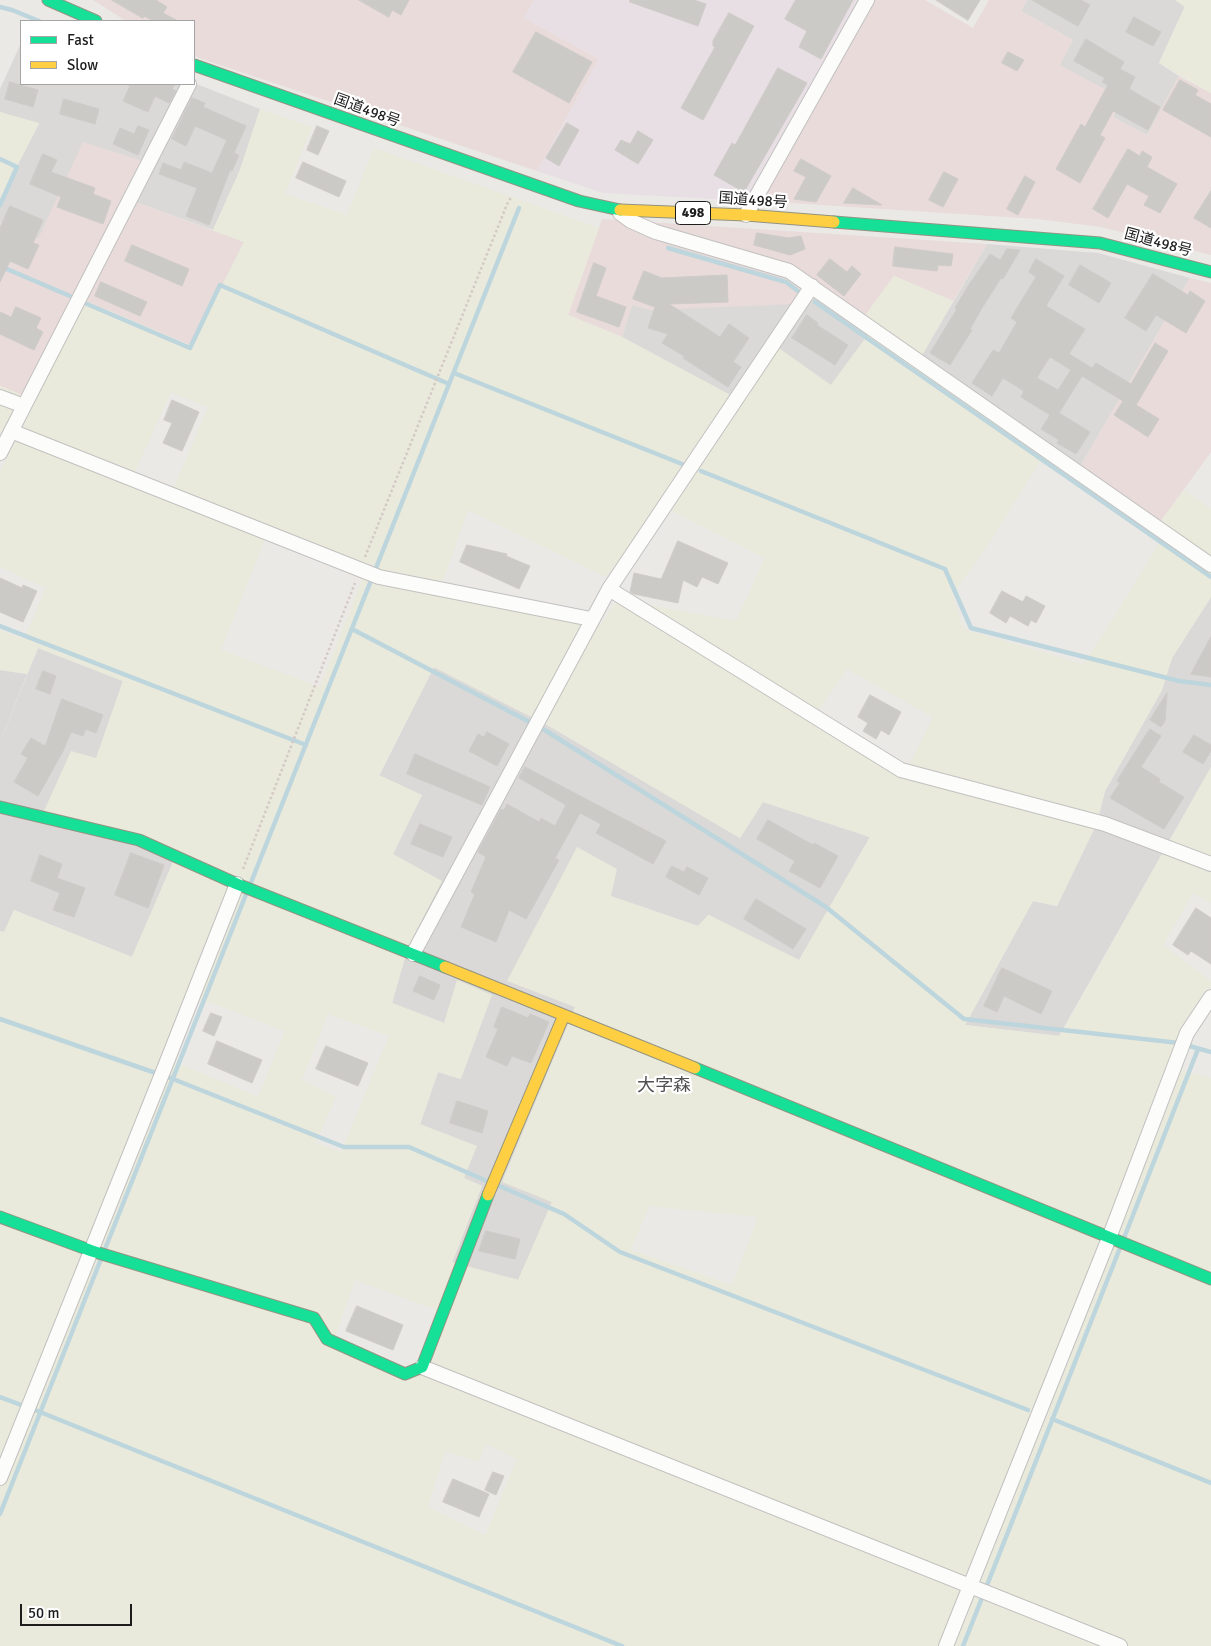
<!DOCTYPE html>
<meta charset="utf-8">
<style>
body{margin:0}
#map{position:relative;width:1211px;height:1646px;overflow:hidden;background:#ebe9e6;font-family:Signika,sans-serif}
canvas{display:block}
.legend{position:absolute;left:20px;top:20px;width:175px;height:65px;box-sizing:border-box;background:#fff;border:1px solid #a5a5a5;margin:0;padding:6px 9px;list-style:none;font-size:15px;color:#1d1d1d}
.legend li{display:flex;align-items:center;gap:10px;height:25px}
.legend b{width:25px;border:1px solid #a5a5a5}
.scale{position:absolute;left:20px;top:1604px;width:112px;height:22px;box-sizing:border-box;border:2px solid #1d1d1d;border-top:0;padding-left:6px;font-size:15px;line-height:18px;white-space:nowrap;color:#1d1d1d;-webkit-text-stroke:4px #fff;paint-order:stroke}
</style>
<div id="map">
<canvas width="1211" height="1646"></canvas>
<ul class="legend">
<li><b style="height:6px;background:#16e098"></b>Fast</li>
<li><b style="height:6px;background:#ffcf43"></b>Slow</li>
</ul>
<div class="scale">50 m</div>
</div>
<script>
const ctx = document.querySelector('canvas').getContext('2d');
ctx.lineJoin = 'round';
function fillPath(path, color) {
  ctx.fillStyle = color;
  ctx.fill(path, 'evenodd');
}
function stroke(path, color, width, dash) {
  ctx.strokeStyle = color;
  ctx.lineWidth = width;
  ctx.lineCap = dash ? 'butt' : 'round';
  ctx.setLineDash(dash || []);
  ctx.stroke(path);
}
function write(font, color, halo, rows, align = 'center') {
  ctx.font = font + ' Signika,"Noto Sans JP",sans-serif';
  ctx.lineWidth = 4.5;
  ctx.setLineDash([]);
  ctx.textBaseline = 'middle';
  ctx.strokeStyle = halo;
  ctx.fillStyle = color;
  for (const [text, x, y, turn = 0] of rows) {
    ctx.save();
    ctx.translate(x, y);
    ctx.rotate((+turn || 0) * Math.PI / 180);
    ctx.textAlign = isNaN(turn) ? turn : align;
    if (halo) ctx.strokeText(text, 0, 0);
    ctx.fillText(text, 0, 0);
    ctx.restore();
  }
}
fillPath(new Path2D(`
 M1027 0H1175L1185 6 1159 63 1179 76 1147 135 1113 117 1122 99 1059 65 1073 40 1021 11Z
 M21 43V84L194 83 260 109 240 170 213 230 127 199 38 239 0 223V199L39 124 0 112V89Z
 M987 244 1098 253 1190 278 1078 470 921 357Z
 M809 281 873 328 831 385 741 401 622 337 632 305 652 310Z
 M1211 597V767L1059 1036 965 1025 1033 901 1057 906 1097 823 1105 791 1162 690 1172 658Z
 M38 648 123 681 96 759 176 855 132 957 14 910 4 933 0 931V742Z
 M434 667 549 726 740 838 763 802 870 837 799 960 709 915 698 926 610 896 507 980 576 1007 503 1181 552 1202 519 1280 452 1263 482 1186 464 1178 420 1125 438 1072 461 1079 444 1023 392 1003 408 947 393 854 422 795 379 776Z`), '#dad9d7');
fillPath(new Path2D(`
 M93 0H534L524 18 599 59 537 171 199 58 194 56V21H126Z
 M873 0H925L973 28 989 0H1027L1021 11 1073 40 1060 65 1123 99 1113 117 1147 135 1179 76 1211 93V255L1101 227 1037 219 759 201Z
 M83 142 143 161 127 199 244 242 192 346 86 301 36 401 0 386V223L38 239Z
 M602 219 987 244 953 301 894 276 864 317 809 281 794 304 652 310 632 305 622 337 568 315Z
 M1190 278 1211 283V452L1158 525 1078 470Z`), '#e8dbd9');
fillPath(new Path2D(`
 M534 0H861L746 201 603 193 537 171 599 59 524 18Z`), '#e8dfe4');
fillPath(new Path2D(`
 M0 670 27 674 0 742Z`), '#d9d8d7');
fillPath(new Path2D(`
 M1175 0H1211V93L1159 63 1185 7Z
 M260 109 312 127 285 194 347 215 374 148 599 228 568 315 622 337 740 400 776 346 831 385 873 328 864 317 894 276 953 301 921 357 1048 448 988 545 953 594 963 629 1083 664 1107 628 1158 545V525L1184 490 1211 509V597L1172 658 1162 690 1105 791 1097 823 1057 906 1033 901 965 1025 1060 1036 1211 767V903L1193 893 1163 945 1211 981V986L1182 1030 1168 1067 1211 1078V1646H0V931L4 932 14 910 132 957 176 855 44 811 71 751 96 758 123 681 38 648 27 674 0 670V630L24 639 46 588 0 567V471L86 301 192 346 244 242 213 230 240 170ZM171 392 208 407 169 499 130 483ZM660 505 765 558 736 621 618 599 600 625 438 595 468 510 606 577ZM265 539 362 579 320 687 221 650ZM434 667 549 726 740 838 763 802 870 837 799 960 708 915 698 926 611 896 617 869 577 847 507 981 575 1007 502 1182 552 1202 518 1280 452 1262 482 1186 464 1178 477 1146 420 1124 438 1072 461 1079 492 995 457 980 444 1023 392 1003 408 947 442 881 393 854 422 795 379 775ZM847 669 933 717 903 777 810 723ZM198 998 285 1031 258 1097 173 1061ZM328 1014 389 1036 341 1152 316 1143 336 1097 302 1080ZM649 1206 758 1217 732 1285 631 1250ZM355 1280 444 1313 407 1382 332 1346ZM486 1444 517 1459 485 1535 428 1507 445 1451 478 1462Z
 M0 112 39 123 0 199Z
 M0 386 22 395 0 438Z`), '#e9eadb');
stroke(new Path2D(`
 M0 7 12 10 39 21
 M0 159 17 167 0 205
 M668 248 786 282 798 291
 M0 266 70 296
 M815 302 1211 577
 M87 304 190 348 220 285 449 384
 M454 373 682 464
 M701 471 945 569 971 628 1179 681 1211 685
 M0 626 306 745
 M352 629 543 729 826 907 964 1019 1179 1043 1211 1052
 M250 885 519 208
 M0 1019 173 1079 344 1147H409L489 1182
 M497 1185 564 1214 620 1252 1028 1410
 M1124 1238 1198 1049
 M105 1249 247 892
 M0 1397 40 1412 622 1646
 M1052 1419 1211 1483
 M0 1514 101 1259
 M963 1646 1120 1248`), '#bdd5dc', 4.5);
const building = new Path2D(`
 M112 0H156L167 7 163 13 178 21H154L144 16 143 18Z
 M359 0H409L401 15 392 10 389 17Z
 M630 0H694L706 4 698 26 630 2Z
 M796 0H853L821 59 799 47 807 31 785 19Z
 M936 0H980L968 20Z
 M1032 0H1081L1090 5 1078 26Z
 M729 13 754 26 703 120 681 108 715 47 713 46V41Z
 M1134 17 1161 32 1153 46 1126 32Z
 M536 32 592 62 569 103 513 72Z
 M1086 39 1124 62 1120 69 1135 77 1129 89 1160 107 1148 130 1113 111 1100 135 1105 138 1080 183 1056 169 1081 124 1085 127 1108 85 1102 82 1105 78 1074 61Z
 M1008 52 1024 60 1017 71 1002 63Z
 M778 68 807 83 744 192 714 175 732 143 735 145Z
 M1180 80 1198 90 1195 95 1211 104V137L1163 110Z
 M10 82 38 90 33 107 5 99Z
 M125 84H175L172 89 176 91 169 103 155 96 148 112 123 101 130 86Z
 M192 98 205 103 203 107 246 126 234 153 239 155 232 171 230 170 209 225 186 216 197 188 159 174 163 163 181 170 184 162 212 173 227 140 195 126 186 146 172 139Z
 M64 99 99 109 95 124 60 114Z
 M567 123 579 130 559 166 546 158Z
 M138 126 149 130 138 155 113 144 120 128 134 134Z
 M317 126 329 131 318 155 307 150Z
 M638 131 653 140 638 164 615 150 621 140 630 144Z
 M1128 149 1140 156 1142 151 1152 157 1147 167 1177 184 1160 213 1144 205 1149 196 1127 184 1108 218 1093 209Z
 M43 154 57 160 51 172 95 188 93 194 111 201 103 224 57 207 61 197 30 184Z
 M801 159 831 176 816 202 794 199 806 177 794 171Z
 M303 162 346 181 339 197 296 178Z
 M944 172 958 179 943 207 929 200Z
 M1025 176 1035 182 1018 215 1007 209Z
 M853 188 882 205 844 203Z
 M1211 191V228L1194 218Z
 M10 206 43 220 33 243 39 245 28 269 10 261 0 282V228Z
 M757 233 789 238 801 236 805 249 790 255 754 245Z
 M132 245 189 269 182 286 125 261Z
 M895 247 953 254 951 266 938 265 937 271 893 266Z
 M1007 249 1020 250 1003 279 1001 278 982 308 970 329 972 330 950 365 930 353 957 309 955 308 968 286 990 254 1000 260Z
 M830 259 847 272 852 266 861 274 844 296 817 275Z
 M1036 259 1064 276 1046 306 1085 329 1069 354 1092 368 1096 363 1131 384 1155 343 1168 351 1136 405 1159 419 1148 437 1114 415 1123 401 1082 376 1059 413 1090 432 1076 454 1057 443 1059 440 1041 429 1050 415 1021 397 1024 391 1003 378 992 396 972 383 993 350 999 353 1017 322 1011 318 1036 277 1029 272ZM1050 357 1071 370 1058 390 1037 378Z
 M594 263 606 268 596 296 626 307 619 327 577 312Z
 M1080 265 1111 283 1099 303 1069 285Z
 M644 271 662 278 727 275 728 302 669 304 720 337 729 324 749 338 733 362 741 367 728 387 683 358 684 356 662 343 668 334 648 328 655 307 633 299Z
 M1153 274 1188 295 1190 291 1205 301 1186 333 1156 315 1146 331 1125 318Z
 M101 282 147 302 140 316 95 296Z
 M16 307 41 318 36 328 43 332 34 350 0 334V312L11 317Z
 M807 315 818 323 817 325 848 345 835 365 792 338Z
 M172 400 199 412 182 451 163 443 172 423 164 420Z
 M678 541 728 563 718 584 702 577 697 587 683 580 678 603 634 594 630 592 634 573 661 579Z
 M467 545 507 554 506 556 530 566 519 589 460 562Z
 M0 578 22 588 23 585 37 591 23 622 0 612Z
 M1002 591 1023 602 1026 596 1045 606 1036 623 1031 620 1028 626 1010 616 1006 623 990 613Z
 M1211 637V677L1191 674Z
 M43 671 56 676 50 694 36 689Z
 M1167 693 1165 721 1161 727 1150 720Z
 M870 695 901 712 889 735 881 730 876 739 863 731 868 723 858 717Z
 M62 699 103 715 96 733 86 729 83 736 71 732 63 751 38 796 14 782 28 758 21 754 31 738 45 746Z
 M1150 729 1161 736 1141 767 1160 779 1159 782 1184 797 1164 829 1110 798 1120 783 1117 781Z
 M487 732 509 744 497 766 469 751 478 734 484 737Z
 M1194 735 1211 745V751L1203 764 1183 752Z
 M415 754 490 787 482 805 407 774Z
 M525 767 666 841 653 864 596 833 601 824 580 813 555 858 559 860 526 919 509 910 496 942 461 927 475 894 471 892 486 857 478 852 501 809 504 810 507 804 539 822 541 818 555 826 566 805 519 778Z
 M768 820 813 845 814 843 838 856 820 888 789 871 795 861 757 839Z
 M420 824 452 837 443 857 411 844Z
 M131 853 164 865 148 908 115 895Z
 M40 855 62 864 57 878 85 888 74 917 53 910 60 893 31 881Z
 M672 866 684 872 687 867 708 878 699 895 666 877Z
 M756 899 806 929 793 949 744 919Z
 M1196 908 1211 918V964L1191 951 1188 955 1173 945Z
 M1002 968 1052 991 1041 1014 1004 996 997 1012 984 1006Z
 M420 976 440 985 434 1000 413 991Z
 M502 1007 528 1018 530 1014 549 1022 531 1063 512 1056 507 1066 486 1057 498 1029 494 1027Z
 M211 1013 222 1017 214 1036 203 1031Z
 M217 1041 262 1060 252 1083 208 1064Z
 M326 1046 368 1063 358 1086 316 1069Z
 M457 1101 488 1111 482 1133 450 1123Z
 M486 1231 520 1239 515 1259 479 1251Z
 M357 1306 403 1325 393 1350 346 1331Z
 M493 1472 504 1476 496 1495 485 1490Z
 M453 1479 489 1494 479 1517 443 1502Z`);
fillPath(building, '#cccac7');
stroke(building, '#cecbc8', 1);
const street = new Path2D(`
 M620 213 631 221 656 232 789 271 1211 565
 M746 215 867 0
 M0 397 24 406
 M11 431 379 577 591 619
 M0 453 189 84
 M609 589 901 770 1105 824 1211 864
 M413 954 609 589 812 286
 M422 1367 1120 1646
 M0 1478 164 1069 237 884
 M946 1646 1109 1238 1187 1033 1211 997`);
const fast = new Path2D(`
 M48 0 96 21
 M194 65 579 201 620 210
 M834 222 1100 243 1211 272
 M0 807 139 840 237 884 445 967
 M695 1068 1211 1279
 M0 1217 92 1251 314 1318 327 1339 405 1374 422 1367 488 1195`);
const slow = new Path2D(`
 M620 210 746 215 834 222
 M445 967 695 1068
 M488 1195 564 1015`);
stroke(street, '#c2c1c0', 16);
stroke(fast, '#929380', 13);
stroke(slow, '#929380', 13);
stroke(new Path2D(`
 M365 557 508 202 512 196
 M243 869 355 583`), '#d4c9c7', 2.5, [2.5, 2.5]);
stroke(street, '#fcfcfb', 14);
stroke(fast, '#16e098', 11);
stroke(slow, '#ffcf43', 11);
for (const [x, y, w] of [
 [693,213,35]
]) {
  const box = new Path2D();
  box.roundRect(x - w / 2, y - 11.5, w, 23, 4);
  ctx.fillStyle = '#fff';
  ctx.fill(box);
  stroke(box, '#1d1d1d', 1);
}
write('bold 14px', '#1d1d1d', null, [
 ["498",693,213]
]);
write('15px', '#1d1d1d', '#fff', [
 ["国道498号",367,111,20],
 ["国道498号",753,201,4],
 ["国道498号",1158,243,15]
]);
write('18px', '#505050', '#fff', [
 ["大字森",664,1086]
]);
</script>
